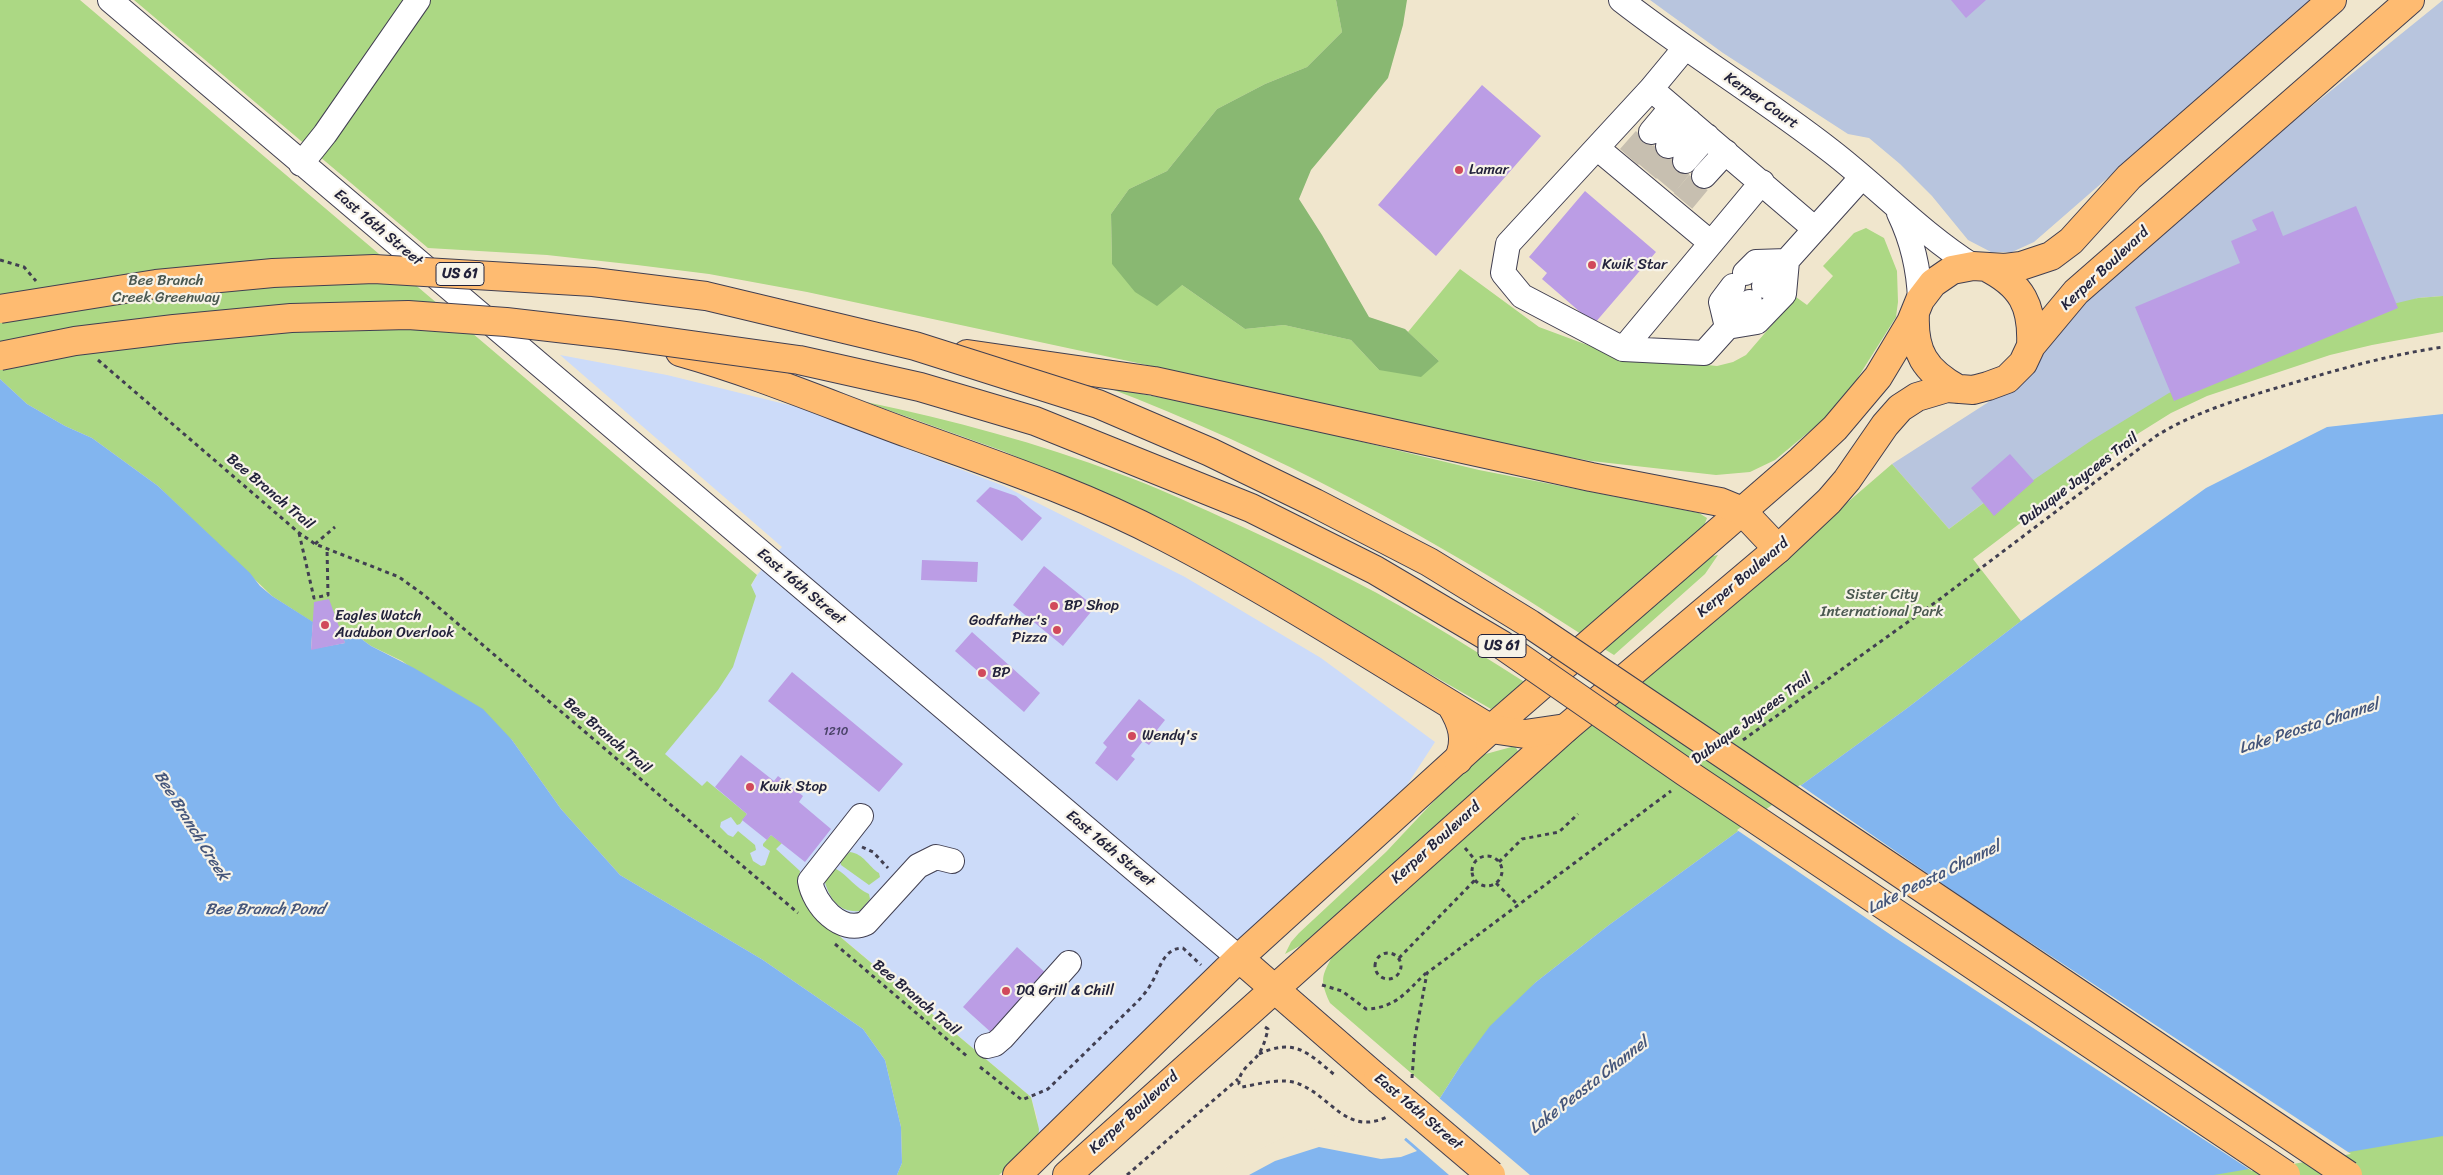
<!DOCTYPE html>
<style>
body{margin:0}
canvas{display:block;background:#f0e6cd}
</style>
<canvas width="2443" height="1175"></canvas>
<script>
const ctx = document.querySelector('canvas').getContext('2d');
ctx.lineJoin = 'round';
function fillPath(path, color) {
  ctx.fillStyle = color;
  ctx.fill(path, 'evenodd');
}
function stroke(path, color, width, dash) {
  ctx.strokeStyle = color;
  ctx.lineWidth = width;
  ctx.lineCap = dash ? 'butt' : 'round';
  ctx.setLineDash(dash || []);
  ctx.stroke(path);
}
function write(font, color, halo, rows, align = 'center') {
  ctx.font = font + ' Sriracha,sans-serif';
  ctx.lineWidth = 4.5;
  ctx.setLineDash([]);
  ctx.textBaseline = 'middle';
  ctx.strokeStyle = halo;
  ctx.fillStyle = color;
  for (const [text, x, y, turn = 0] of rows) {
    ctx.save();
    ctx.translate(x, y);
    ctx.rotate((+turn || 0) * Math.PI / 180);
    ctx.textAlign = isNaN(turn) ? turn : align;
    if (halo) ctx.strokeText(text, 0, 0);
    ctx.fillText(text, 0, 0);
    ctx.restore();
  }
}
fillPath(new Path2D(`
 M560 355 667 375 797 407 1004 486 1185 577 1321 658 1435 742 1407 785 1268 913 1038 1139 1037 1118 1031 1097 647 774 757 575 782 547Z`), '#ccdbf9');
fillPath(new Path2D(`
 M1650 0H2312L2034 242 2012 252H1991L1968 240 1932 196 1900 164 1869 138 1848 134 1723 53Z
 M2443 0V296L2418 298 2216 372 1991 509 1985 502 1949 529 1892 464 2026 378 2063 321 2291 123Z`), '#b8c5de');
fillPath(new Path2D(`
 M0 0H80L757 575 751 585 756 596 733 667 718 690 665 754 702 786 707 781 747 814 740 824 737 825 731 817 721 822 720 827 728 835 733 837 738 831 755 845 756 850 750 853 753 861 761 866 765 865 770 851 763 846V844L771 835 782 843 776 849 800 871C797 888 801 901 813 914L1031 1097 1039 1129 1038 1139 999 1175H897L902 1163 901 1127 885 1060 863 1029 763 960 620 875 561 809 512 740 402 661 371 646 349 630 340 628 345 643 272 596 158 486 92 438 65 426 27 404 0 379Z
 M134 0H1336L1342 32 1307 67 1265 84 1217 109 1167 171 1129 189 1111 214 1112 264 1182 285 1245 329 1284 325 1351 340 1379 370 1439 361 1408 332 1460 269 1539 327 1617 356 1717 366 1733 362 1746 355 1796 297 1807 305 1833 276 1823 266 1854 233 1866 228 1884 238 1897 271 1898 302 1896 317 1840 406 1775 460 1750 472 1716 475 1591 461 1482 441 1170 370 807 292 709 274 637 265 547 255 428 248Z
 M2443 296V332L2372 345 2330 355 2207 396 2171 413 2139 433 1973 559 2021 621 1906 709 1609 925 1536 982 1461 1065 1440 1098 1330 1003C1318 977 1323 975 1335 951L1457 839 1892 464 1949 529 1985 502 1991 509 2092 440 2169 393 2397 303 2418 298Z
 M1106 387 1250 415 1479 470 1699 513 1707 518 1704 526 1581 634C1432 537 1273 450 1106 387Z
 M866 402C952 420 1038 443 1120 474 1154 486 1188 502 1221 517 1291 549 1361 582 1426 621 1460 641 1493 662 1526 683L1491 709 1361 634 1095 490 1003 451Z
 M1718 555 1705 574 1614 655 1601 647 1699 565 1713 556Z
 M1515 746 1519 753 1455 808 1309 941 1285 954 1291 942 1299 933 1386 852 1465 768 1482 755Z
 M850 852C864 854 868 866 879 873L880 877 869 885 841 865 840 860Z
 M836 869C849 876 855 888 869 894L870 899 860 911C838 913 829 898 824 879L829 871Z
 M2443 1134V1175H2100Z`), '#acd884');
fillPath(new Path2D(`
 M1336 0H1407L1403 25 1388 78 1311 170 1299 199 1322 235 1369 317 1405 329 1439 361 1421 377 1379 370 1351 340 1284 325 1245 329 1182 285 1157 306 1135 292 1112 264 1111 214 1129 189 1167 171 1217 109 1265 84 1307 67 1342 32Z`), '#89b872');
fillPath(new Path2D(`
 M0 379 27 404 65 426 92 438 158 486 250 573 260 586 272 596 313 622 311 649 345 643 339 627 349 630 371 646 414 668 483 709 512 740 561 809 620 875 763 960 863 1029 885 1060 901 1127 902 1163 897 1175H0Z
 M2443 414V1136L2214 1175H1219L1293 1135 1357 1144 1394 1146 1404 1140 1440 1098 1461 1065 1490 1026 1536 982 1609 925 1906 709 2021 621 2206 488 2327 427Z`), '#82b5ef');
fillPath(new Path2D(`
 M1800 785 1963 898 2351 1154 2252 1171 1894 937 1737 830Z
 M1438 1097 1530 1175H1449L1404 1136Z
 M1311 1128 1357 1142 1394 1143 1402 1138 1417 1151 1401 1157 1381 1159 1319 1147 1275 1161 1249 1175H1216L1233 1162 1292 1133Z`), '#f0e6cd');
fillPath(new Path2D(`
 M1951 0H1986L1966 18Z
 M1482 85 1541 136 1436 256 1378 205Z
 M1585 191 1656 252 1594 324 1542 279 1547 273 1529 257Z
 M2356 206 2398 308 2174 401 2135 307 2240 263 2231 241 2257 230 2252 220 2273 211 2283 236Z
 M2010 454 2034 481 1994 516 1971 488Z
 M990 487 1016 496 1042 518 1022 541 976 501Z
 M922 560 978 562 977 582 921 580Z
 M1044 566 1095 607 1063 646 1013 605Z
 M329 599 345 643 311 650 314 602Z
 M972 632 1040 693 1024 712 955 651Z
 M792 672 903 764 879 792 768 701Z
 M1139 699 1165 720 1157 730 1160 731 1149 745 1143 741 1131 756 1135 759 1117 781 1095 763 1107 747 1103 743Z
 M741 755 774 781 778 776 803 796 799 802 831 829 805 862 771 835 767 840 742 820 747 814 715 787Z
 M1017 947 1048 975 994 1035 963 1007Z`), '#bb9de5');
stroke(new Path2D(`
 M1629 157 1651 132
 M1647 171 1668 146
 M1665 185 1685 161
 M1683 201 1704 176`), '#c7bfb0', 24, [24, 12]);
const minor = new Path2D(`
 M110 0 1239 958
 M1621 0C1689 53 1763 98 1831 151 1879 188 1921 233 1973 266
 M1685 48 1651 89 1508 244 1503 273 1522 296 1623 349 1704 353 1750 302
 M1651 89 1815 229
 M1651 132 1672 107
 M1668 146 1689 121
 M1597 148 1711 243
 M1685 161 1707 136
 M301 164 325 134 418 0
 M1704 176 1726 152
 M1899 213C1913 242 1919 269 1920 300
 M1733 286 1721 302 1727 327 1757 322 1784 294 1787 261 1756 262 1745 273
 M1764 286 1862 177
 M1623 349 1762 182
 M861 816 810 881C814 905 841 935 866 923L918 866 936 857 952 861
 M987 1046 995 1044 1002 1038 1069 963`);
const major = new Path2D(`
 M1986 267C2022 285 2033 306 2031 346
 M1915 313C1913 352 1925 371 1958 389
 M1239 958 1378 1079
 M1017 1175 1239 958 1491 729 1801 460 1835 428 1878 377 1911 322 1920 300 1933 283 1952 270 1973 266 2005 268 2021 266 2051 256 2071 241 2129 177 2332 0
 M1067 1175 1566 728 1778 549 1829 501 1847 480 1885 425 1900 408 1917 397 1947 388 1973 390 1988 386 2007 379 2023 363 2031 346 2076 292 2410 0`);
const highway = new Path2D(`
 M680 352C758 374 833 406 910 434 996 465 1083 494 1165 537 1277 595 1383 664 1491 729L1525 734 1566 728
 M967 354 1154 381 1591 477 1720 502 1742 511 1778 549
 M1451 705C1462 723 1468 740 1458 760`);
stroke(minor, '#413f51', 26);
stroke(major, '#413f51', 30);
stroke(highway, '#413f51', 30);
stroke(new Path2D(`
 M0 260 24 267 36 281
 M98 360 298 532 315 544 399 577 424 595 798 913
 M299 533 314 598 328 595 327 548
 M315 544 335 527
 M1743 740 1940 599 2156 436C2195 412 2239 399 2283 386 2336 370 2388 355 2443 347
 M862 847 873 852 888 868
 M1465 848 1476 861
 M1472 871a15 15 0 1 1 30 0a15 15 0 1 1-30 0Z
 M1499 862 1522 839 1559 832 1578 814
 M1496 883 1518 905
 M835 944 968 1057
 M1375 966a13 13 0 1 1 26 0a13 13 0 1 1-26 0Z
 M1399 958 1475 880
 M1322 985 1342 991 1366 1009C1396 1008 1406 992 1426 973
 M1265 1027 1268 1029C1266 1038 1263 1048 1258 1055 1251 1064 1238 1071 1239 1084L1242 1087C1259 1084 1283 1077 1299 1084 1332 1097 1346 1136 1387 1117
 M1259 1054C1296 1037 1309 1054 1336 1076
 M980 1067 1022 1100 1048 1089 1136 1003C1142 997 1147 991 1151 984 1160 969 1163 948 1183 948L1201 965
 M1412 1078 1415 1037 1427 973 1671 791
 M1127 1175 1238 1079`), '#413f51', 3, [4, 4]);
stroke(minor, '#fff', 24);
stroke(major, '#febb71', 28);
stroke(highway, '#febb71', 28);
const majorBridge = new Path2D(`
 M1378 1079 1491 1175`);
const highwayBridge = new Path2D(`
 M0 309 156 284 273 273 374 269 593 282 706 296 915 346 1098 404 1210 452 1315 503 1429 562 1530 624 2348 1175
 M0 356 75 341 174 329 291 318 408 315 506 322 618 335 799 360 920 387 1035 421 1251 508 1375 570 1502 645 1685 772 2286 1175`);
stroke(majorBridge, '#413f51', 30, []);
stroke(highwayBridge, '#413f51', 30, []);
stroke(majorBridge, '#febb71', 28);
stroke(highwayBridge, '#febb71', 28);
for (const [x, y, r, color] of [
 [1459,170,5,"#d1495b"],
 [1592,265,5,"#d1495b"],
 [1054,606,5,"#d1495b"],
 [325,625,5,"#d1495b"],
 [1057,630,5,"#d1495b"],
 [982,673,5,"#d1495b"],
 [1132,736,5,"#d1495b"],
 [750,787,5,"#d1495b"],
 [1006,991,5,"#d1495b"]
]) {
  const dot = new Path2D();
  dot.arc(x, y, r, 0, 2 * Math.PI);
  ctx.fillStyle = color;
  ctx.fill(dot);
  stroke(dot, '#f7f3e8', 2);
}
write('12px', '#484166', null, [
 ["1210",836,732]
]);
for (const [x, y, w] of [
 [460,274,48],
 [1502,646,48]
]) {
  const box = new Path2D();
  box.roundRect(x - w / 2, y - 11.5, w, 23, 4);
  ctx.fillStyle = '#f7f3e8';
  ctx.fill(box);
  stroke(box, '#22223b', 1);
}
write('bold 14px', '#22223b', null, [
 ["US 61",460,274],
 ["US 61",1502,646]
]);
write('15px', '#22223b', '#f7f3e8', [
 ["Kerper Court",1761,101,35],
 ["East 16th Street",378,228,40],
 ["Kerper Boulevard",2105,269,-43],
 ["Dubuque Jaycees Trail",2079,480,-37],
 ["Bee Branch Trail",270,492,40],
 ["Kerper Boulevard",1743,578,-40],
 ["East 16th Street",801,587,40],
 ["Dubuque Jaycees Trail",1752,719,-36],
 ["Bee Branch Trail",607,736,40],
 ["Kerper Boulevard",1436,843,-42],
 ["East 16th Street",1110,849,40],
 ["Bee Branch Trail",916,998,40],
 ["East 16th Street",1418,1112,40],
 ["Kerper Boulevard",1134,1113,-42]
]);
write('15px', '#22223b', '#f7f3e8', [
 ["Lamar",1469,170],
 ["Kwik Star",1602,265],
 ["BP Shop",1064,606],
 ["Eagles Watch",335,616],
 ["Audubon Overlook",335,633],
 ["Godfather's",1047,621,"right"],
 ["Pizza",1047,638,"right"],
 ["BP",992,673],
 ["Wendy's",1142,736],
 ["Kwik Stop",760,787],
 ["DQ Grill & Chill",1016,991]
], 'left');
write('15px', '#4b5951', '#f7f3e8', [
 ["Bee Branch",166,281],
 ["Creek Greenway",166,298],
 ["Sister City",1882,595],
 ["International Park",1882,612]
]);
write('italic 16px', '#44557a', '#f7f3e8', [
 ["Lake Peosta Channel",2309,727,-18],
 ["Bee Branch Creek",191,826,58],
 ["Lake Peosta Channel",1934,878,-26],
 ["Bee Branch Pond",265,910],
 ["Lake Peosta Channel",1589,1086,-38]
]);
</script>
